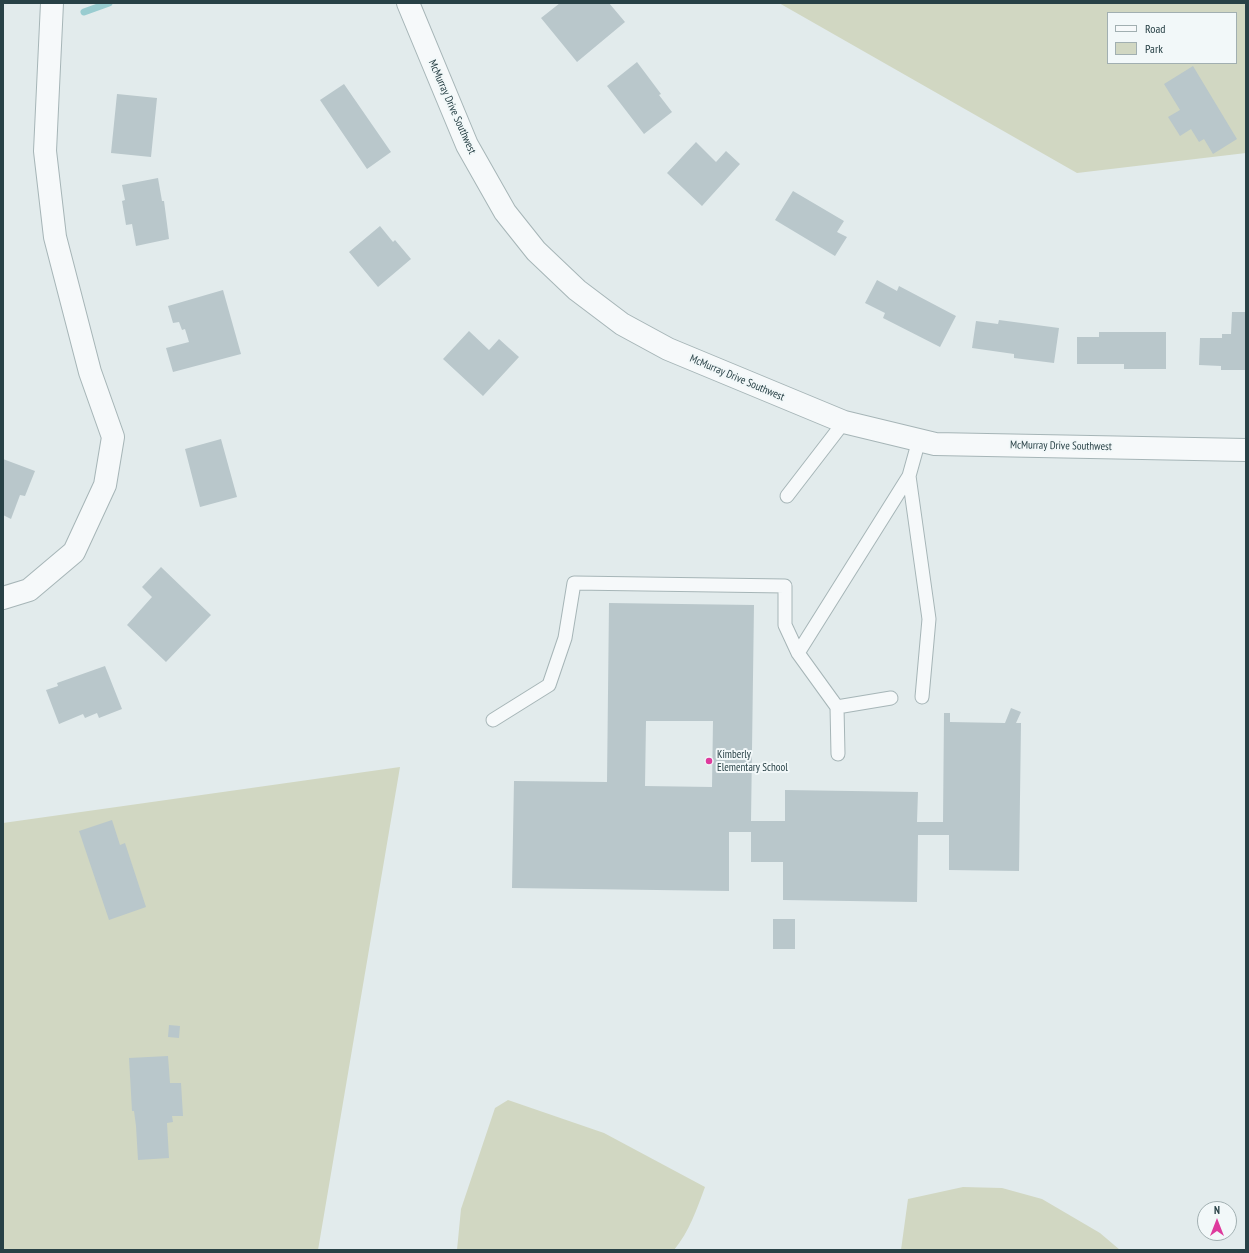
<!DOCTYPE html>
<style>
body{margin:0}
#map{position:relative;width:1249px;height:1253px;overflow:hidden;background:#e2ebec;font-family:"PT Sans Narrow",sans-serif}
canvas{display:block}
.frame{position:absolute;inset:0;border:4px solid #284146;pointer-events:none}
.legend{position:absolute;left:1107px;top:12px;width:130px;height:52px;box-sizing:border-box;background:#f2f8f9;border:1px solid #a1afb1;margin:0;padding:5px 7px;list-style:none;font-size:12px;color:#284146}
.legend li{display:flex;align-items:center;gap:8px;height:20px}
.legend b{width:20px;border:1px solid #a1afb1}
.north{position:absolute;left:1197px;top:1201px;width:40px;height:40px;box-sizing:border-box;background:#f2f8f9;border:1px solid #a1afb1;border-radius:50%;rotate:0deg;font-size:11px;font-weight:700;line-height:16px;text-align:center;color:#284146}
.north::after{content:'';display:block;margin:auto;width:14px;height:18px;background:#de3a9d;clip-path:polygon(50% 0,100% 100%,50% 72%,0 100%)}
</style>
<div id="map">
<canvas width="1249" height="1253"></canvas>
<div class="frame"></div>
<ul class="legend">
<li><b style="height:5px;background:#f6f9fa"></b>Road</li>
<li><b style="height:11px;background:#d1d7c2"></b>Park</li>
</ul>
<div class="north">N</div>
</div>
<script>
const ctx = document.querySelector('canvas').getContext('2d');
ctx.lineJoin = 'round';
function fillPath(path, color) {
  ctx.fillStyle = color;
  ctx.fill(path, 'evenodd');
}
function stroke(path, color, width, dash) {
  ctx.strokeStyle = color;
  ctx.lineWidth = width;
  ctx.lineCap = dash ? 'butt' : 'round';
  ctx.setLineDash(dash || []);
  ctx.stroke(path);
}
function write(font, color, halo, rows, align = 'center') {
  ctx.font = font + ' "PT Sans Narrow",sans-serif';
  ctx.lineWidth = 4;
  ctx.setLineDash([]);
  ctx.textBaseline = 'middle';
  ctx.strokeStyle = halo;
  ctx.fillStyle = color;
  for (const [text, x, y, turn = 0] of rows) {
    ctx.save();
    ctx.translate(x, y);
    ctx.rotate((+turn || 0) * Math.PI / 180);
    ctx.textAlign = isNaN(turn) ? turn : align;
    if (halo) ctx.strokeText(text, 0, 0);
    ctx.fillText(text, 0, 0);
    ctx.restore();
  }
}
fillPath(new Path2D(`
 M779 3H1246V153L1077 173ZM1108 13H1236V63H1108Z
 M400 767 318 1250H3V823Z
 M508 1100 604 1133 705 1187C697 1209 689 1232 674 1250H457L461 1209 495 1108Z
 M963 1187 1002 1188 1042 1199 1100 1233 1120 1250H901L908 1199Z`), '#d1d7c2');
stroke(new Path2D(`
 M84 12 109 3`), '#99ccd0', 7);
fillPath(new Path2D(`
 M560 3H609L625 22 577 62 541 18Z
 M637 62 661 94 659 95 672 112 644 134 607 86Z
 M1193 66 1237 139 1213 154 1204 139 1199 142 1191 129 1180 136 1168 117 1180 110 1164 84Z
 M344 84 391 152 367 169 320 100Z
 M117 94 157 98 151 157 111 153Z
 M696 142 716 162 726 151 740 164 702 206 667 173Z
 M158 178 162 201H164L169 239 136 246 132 224 126 225 122 201 125 200 122 185Z
 M793 191 844 221 837 232 847 237 835 256 775 220Z
 M380 226 393 242 395 240 411 259 378 287 349 252Z
 M877 280 897 291 899 286 956 316 940 347 883 318 885 313 865 303Z
 M223 290 241 354 173 372 166 348 189 342 185 329 182 330 179 322 173 323 168 306Z
 M1232 312H1246V370H1221V366L1199 365 1200 338H1222V334H1231Z
 M999 320 1059 328 1054 363 1014 358V354L972 348 976 321 998 324Z
 M469 331 489 350 499 339 519 357 483 396 443 359Z
 M1099 332H1166V369H1124V364H1077V337H1099Z
 M221 439 237 497 200 507 185 449Z
 M3 459 35 471 25 496 20 495 11 519 3 515Z
 M161 567 211 615 166 662 127 625 152 597 142 587Z
 M609 603 754 605 751 821H785V790L918 792 917 822H943L944 713H950V722L1005 723 1011 708 1021 712 1016 723H1021L1019 871 949 870V835H918L917 902 783 900V862H751V832H729V891L512 888 514 781 607 782ZM646 721H713L712 787 645 786Z
 M105 666 122 709 99 718 97 713 85 718 83 714 59 724 46 690 58 686 57 683Z
 M112 820 120 845 125 843 146 907 109 920 79 831Z
 M773 919H795V949H773Z
 M169 1025 180 1026 179 1038 168 1037Z
 M168 1056 170 1083H181L183 1116H172L173 1122 167 1123 169 1158 138 1160 136 1126 134 1111H132L129 1058Z`), '#b9c7cb');
const lane = new Path2D(`
 M909 476 929 619 922 697
 M787 496 844 422
 M798 653 909 476 919 440
 M837 707 891 698
 M493 720 549 685 565 638 574 583 785 586V625L798 653 837 707 838 754`);
const street = new Path2D(`
 M408 3 467 145 505 212 536 251 577 290 622 324 668 349 844 422 935 444 1246 450
 M3 598 29 590 74 552 105 485 113 437 90 372 55 237 45 151 52 3`);
stroke(lane, '#a6b5b7', 15);
stroke(street, '#a6b5b7', 24);
stroke(lane, '#f6f9fa', 13);
stroke(street, '#f6f9fa', 22);
for (const [x, y, r, color] of [
 [709,761,4,"#de3a9d"]
]) {
  const dot = new Path2D();
  dot.arc(x, y, r, 0, 2 * Math.PI);
  ctx.fillStyle = color;
  ctx.fill(dot);
  stroke(dot, '#f2f8f9', 1.5);
}
write('11px', '#284146', '#f2f8f9', [
 ["McMurray Drive Southwest",452,107,66],
 ["McMurray Drive Southwest",737,378,23],
 ["McMurray Drive Southwest",1061,446,1]
]);
write('11px', '#284146', '#f2f8f9', [
 ["Kimberly",717,755],
 ["Elementary School",717,768]
], 'left');
</script>
